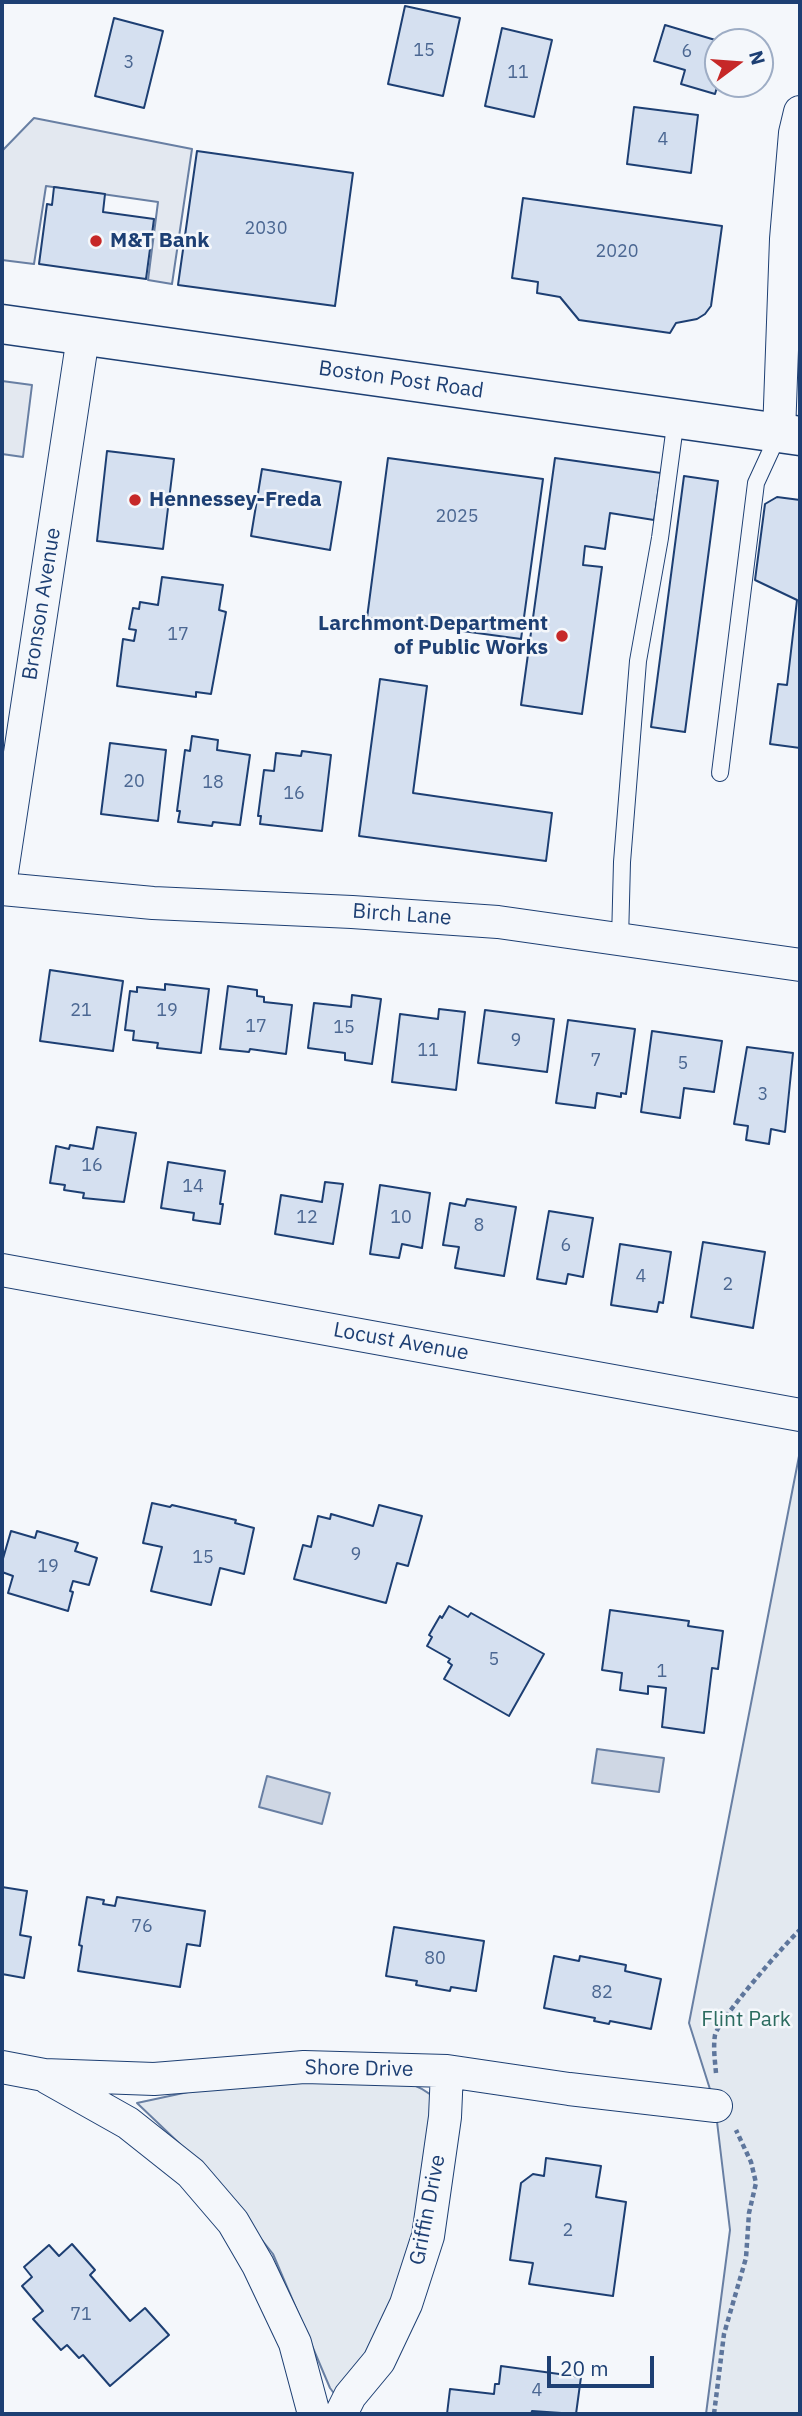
<!DOCTYPE html>
<style>
body{margin:0}
#map{position:relative;width:802px;height:2416px;overflow:hidden;background:#f4f7fb;font-family:"IBM Plex Sans",sans-serif}
canvas{display:block}
.frame{position:absolute;inset:0;border:4px solid #1d3f73;pointer-events:none}
.north{position:absolute;left:704px;top:28px;width:70px;height:70px;box-sizing:border-box;background:#f4f7fb;border:2px solid #9eadc5;border-radius:50%;rotate:74deg;font-size:19px;font-weight:700;line-height:28px;text-align:center;color:#1d3f73}
.north::after{content:'';display:block;margin:auto;width:24px;height:32px;background:#c62828;clip-path:polygon(50% 0,100% 100%,50% 72%,0 100%)}
.scale{position:absolute;left:547px;top:2356px;width:107px;height:32px;box-sizing:border-box;border:4px solid #1d3f73;border-top:0;padding-left:9px;font-size:21px;line-height:24px;white-space:nowrap;color:#1d3f73;-webkit-text-stroke:5px #f4f7fb;paint-order:stroke}
</style>
<div id="map">
<canvas width="802" height="2416"></canvas>
<div class="frame"></div>
<div class="north">N</div>
<div class="scale">20 m</div>
</div>
<script>
const ctx = document.querySelector('canvas').getContext('2d');
ctx.lineJoin = 'round';
function fillPath(path, color) {
  ctx.fillStyle = color;
  ctx.fill(path, 'evenodd');
}
function stroke(path, color, width, dash) {
  ctx.strokeStyle = color;
  ctx.lineWidth = width;
  ctx.lineCap = dash ? 'butt' : 'round';
  ctx.setLineDash(dash || []);
  ctx.stroke(path);
}
function write(font, color, halo, rows, align = 'center') {
  ctx.font = font + ' "IBM Plex Sans",sans-serif';
  ctx.lineWidth = 5;
  ctx.setLineDash([]);
  ctx.textBaseline = 'middle';
  ctx.strokeStyle = halo;
  ctx.fillStyle = color;
  for (const [text, x, y, turn = 0] of rows) {
    ctx.save();
    ctx.translate(x, y);
    ctx.rotate((+turn || 0) * Math.PI / 180);
    ctx.textAlign = isNaN(turn) ? turn : align;
    if (halo) ctx.strokeText(text, 0, 0);
    ctx.fillText(text, 0, 0);
    ctx.restore();
  }
}
const green = new Path2D(`
 M800 1451V2414H706L730 2230 715 2105 689 2023Z
 M345 2080C375 2082 415 2075 436 2100L430 2184 374 2357 336 2396 330 2388 273 2254 204 2167 137 2103 202 2089Z`);
fillPath(green, '#e3e9f0');
stroke(green, '#687fa3', 2);
const parking = new Path2D(`
 M34 118 192 149 172 284 148 280 158 202 46 186 34 264 2 260V151Z
 M2 381 32 385 23 457 2 454Z`);
fillPath(parking, '#e3e8f0');
stroke(parking, '#687fa3', 2);
const water = new Path2D(`
 M597 1749 664 1758 659 1792 592 1783Z
 M267 1776 330 1793 322 1824 259 1807Z`);
fillPath(water, '#cfd7e4');
stroke(water, '#687fa3', 2);
const building = new Path2D(`
 M405 6 460 18 443 96 388 84Z
 M114 18 163 31 144 108 95 96Z
 M665 25 722 42H718V84L715 94 681 84 685 70 654 61Z
 M502 28 552 40 534 117 485 106Z
 M634 107 698 115 691 173 627 164Z
 M197 151 353 173 335 306 178 285Z
 M54 187 105 194 103 212 154 219 146 279 39 264 47 204 52 205Z
 M523 198 722 226 711 306 705 314 697 319 676 323 670 333 579 320 560 297 537 293 538 282 512 278Z
 M107 451 174 459 163 549 97 541Z
 M388 458 543 479 521 639 367 618Z
 M555 458 661 473 654 520 610 513 605 549 585 546 583 565 602 567 582 714 521 705Z
 M262 469 341 482 330 550 251 536Z
 M684 476 718 481 685 732 651 727Z
 M777 497 800 500V748L770 744 778 684 787 685 797 600 755 580 765 504Z
 M162 577 223 585 219 610 226 612 211 694 196 692V697L117 686 123 639 134 641 136 630 129 629 133 608 139 609 140 602 158 605Z
 M380 679 427 686 413 793 552 813 546 861 359 836Z
 M192 736 218 740 217 750 250 755 240 825 213 822 212 826 178 822 180 811H177L185 750 190 751Z
 M110 743 166 750 158 821 101 814Z
 M302 751 331 755 322 831 260 824 261 816H258L264 770 274 771 276 753 301 756Z
 M50 970 123 981 113 1051 40 1041Z
 M165 984 209 989 201 1053 157 1048 158 1043 133 1040 134 1031 125 1030 130 991 137 992V987L165 990Z
 M228 986 257 990V996L264 997V1002L292 1005 286 1054 250 1049 249 1052 220 1049Z
 M352 995 381 999 372 1064 345 1060V1053L308 1048 314 1003 351 1007Z
 M439 1009 465 1012 456 1090 392 1082 400 1014 438 1019Z
 M485 1010 554 1019 547 1072 478 1063Z
 M568 1020 635 1029 626 1094 621 1093V1097L597 1093 595 1108 556 1103Z
 M652 1031 722 1041 714 1092 684 1088 680 1118 641 1112Z
 M747 1047 793 1053 785 1132 771 1129 769 1144 746 1140 748 1126 734 1124Z
 M97 1127 136 1133 124 1202 83 1198 84 1193 64 1190 65 1185 50 1183 56 1146 69 1149 70 1145 93 1149Z
 M168 1162 225 1171 220 1204H223L220 1224 193 1220 194 1213 161 1208Z
 M325 1182 343 1184 333 1244 275 1234 281 1195 322 1202Z
 M380 1185 430 1193 422 1248 402 1244 399 1258 370 1254Z
 M467 1199 516 1207 504 1276 455 1268 459 1247 443 1245 450 1203 465 1206Z
 M549 1211 593 1218 583 1277 568 1274 566 1284 537 1279Z
 M703 1242 765 1252 753 1328 691 1317Z
 M620 1244 671 1252 663 1303 659 1302 657 1312 611 1305Z
 M152 1503 170 1507 172 1505 236 1520 235 1523 254 1528 244 1574 220 1568 211 1605 151 1591 162 1547 143 1543Z
 M379 1505 422 1516 408 1566 397 1563 386 1603 294 1579 303 1545 311 1547 318 1516 330 1519 331 1514 373 1526Z
 M11 1531 35 1538 37 1531 78 1543 75 1551 97 1558 89 1585 73 1581 70 1591 73 1592 68 1611 8 1593 13 1576 2 1572V1562Z
 M449 1606 468 1617 471 1613 544 1654 509 1716 444 1679 452 1665 448 1662 450 1659 427 1646 432 1637 429 1635 440 1616 442 1618Z
 M610 1610 689 1621 688 1626 723 1631 718 1669 712 1668 704 1733 662 1727 666 1688 648 1686V1694L620 1690 622 1673 602 1670Z
 M2 1887 27 1891 20 1935 31 1937 24 1978 2 1974Z
 M87 1897 104 1900 103 1904 115 1906 117 1897 205 1911 200 1946 187 1944 180 1987 78 1971 82 1946 79 1945Z
 M394 1927 484 1941 476 1991 451 1987 450 1991 416 1985 417 1981 386 1976Z
 M554 1956 579 1961 580 1956 626 1965 625 1971 661 1979 651 2029 610 2021 609 2024 594 2021 595 2018 544 2008Z
 M546 2158 601 2166 596 2197 626 2202 613 2296 529 2284 533 2263 510 2260 521 2183 533 2174 544 2176Z
 M72 2244 95 2270 90 2275 130 2321 145 2308 169 2335 110 2386 83 2355 79 2358 67 2345 61 2350 33 2319 43 2311 22 2286 32 2277 24 2267 49 2245 59 2256Z
 M501 2366 581 2377 576 2414 532 2411 531 2414H447L450 2389 494 2394 495 2384H499Z`);
fillPath(building, '#d5e0f0');
stroke(building, '#1d3f73', 2);
const lane = new Path2D(`
 M720 773 756 483 779 433
 M620 940 622 862 638 661 660 538 676 418`);
const street = new Path2D(`
 M779 433 786 239 795 133 800 112
 M2 872 83 337
 M2 889 153 903 352 912 498 922 800 965
 M2 1270 800 1415
 M2 2067 44 2075 154 2079 304 2067 447 2071 569 2089 716 2106
 M48 2078 128 2123 191 2173 233 2222 258 2265 295 2343 314 2414
 M341 2414 350 2396 379 2361 406 2304 428 2236 445 2117 447 2071`);
const primary = new Path2D(`
 M2 324 800 436`);
stroke(lane, '#1d3f73', 18);
stroke(street, '#1d3f73', 34);
stroke(primary, '#1d3f73', 41);
stroke(new Path2D(`
 M716 2073C715 2061 713 2048 715 2035 718 2021 786 1942 800 1930
 M714 2414 724 2334 746 2258 749 2213 756 2183 751 2162 736 2130`), '#5e769c', 4.5, [5, 3.5]);
stroke(lane, '#f4f7fb', 16);
stroke(street, '#f4f7fb', 32);
stroke(primary, '#f4f7fb', 38);
for (const [x, y, r, color] of [
 [96,241,7,"#c62828"],
 [135,500,7,"#c62828"],
 [562,636,7,"#c62828"]
]) {
  const dot = new Path2D();
  dot.arc(x, y, r, 0, 2 * Math.PI);
  ctx.fillStyle = color;
  ctx.fill(dot);
  stroke(dot, '#f4f7fb', 2.5);
}
write('18px', '#4b6792', null, [
 ["15",424,51],
 ["6",687,52],
 ["3",129,63],
 ["11",518,73],
 ["4",663,140],
 ["2030",266,229],
 ["2020",617,252],
 ["2025",457,517],
 ["17",178,635],
 ["20",134,782],
 ["18",213,783],
 ["16",294,794],
 ["21",81,1011],
 ["19",167,1011],
 ["17",256,1027],
 ["15",344,1028],
 ["9",516,1041],
 ["11",428,1051],
 ["7",596,1061],
 ["5",683,1064],
 ["3",763,1095],
 ["16",92,1166],
 ["14",193,1187],
 ["12",307,1218],
 ["10",401,1218],
 ["8",479,1226],
 ["6",566,1246],
 ["4",641,1277],
 ["2",728,1285],
 ["9",356,1555],
 ["15",203,1558],
 ["19",48,1567],
 ["5",494,1660],
 ["1",662,1672],
 ["76",142,1927],
 ["80",435,1959],
 ["82",602,1993],
 ["2",568,2231],
 ["71",81,2315],
 ["4",537,2391]
]);
write('bold 21px', '#1d3f73', '#f4f7fb', [
 ["M&T Bank",110,241],
 ["Hennessey-Freda",149,500],
 ["Larchmont Department",548,624,"right"],
 ["of Public Works",548,648,"right"]
], 'left');
write('21px', '#1d3f73', '#f4f7fb', [
 ["Boston Post Road",401,380,8],
 ["Bronson Avenue",42,604,-81],
 ["Birch Lane",402,915,4],
 ["Locust Avenue",401,1342,10],
 ["Shore Drive",359,2069,1],
 ["Griffin Drive",428,2210,-79]
]);
write('21px', '#2c6c60', '#f4f7fb', [
 ["Flint Park",746,2020]
]);
</script>
